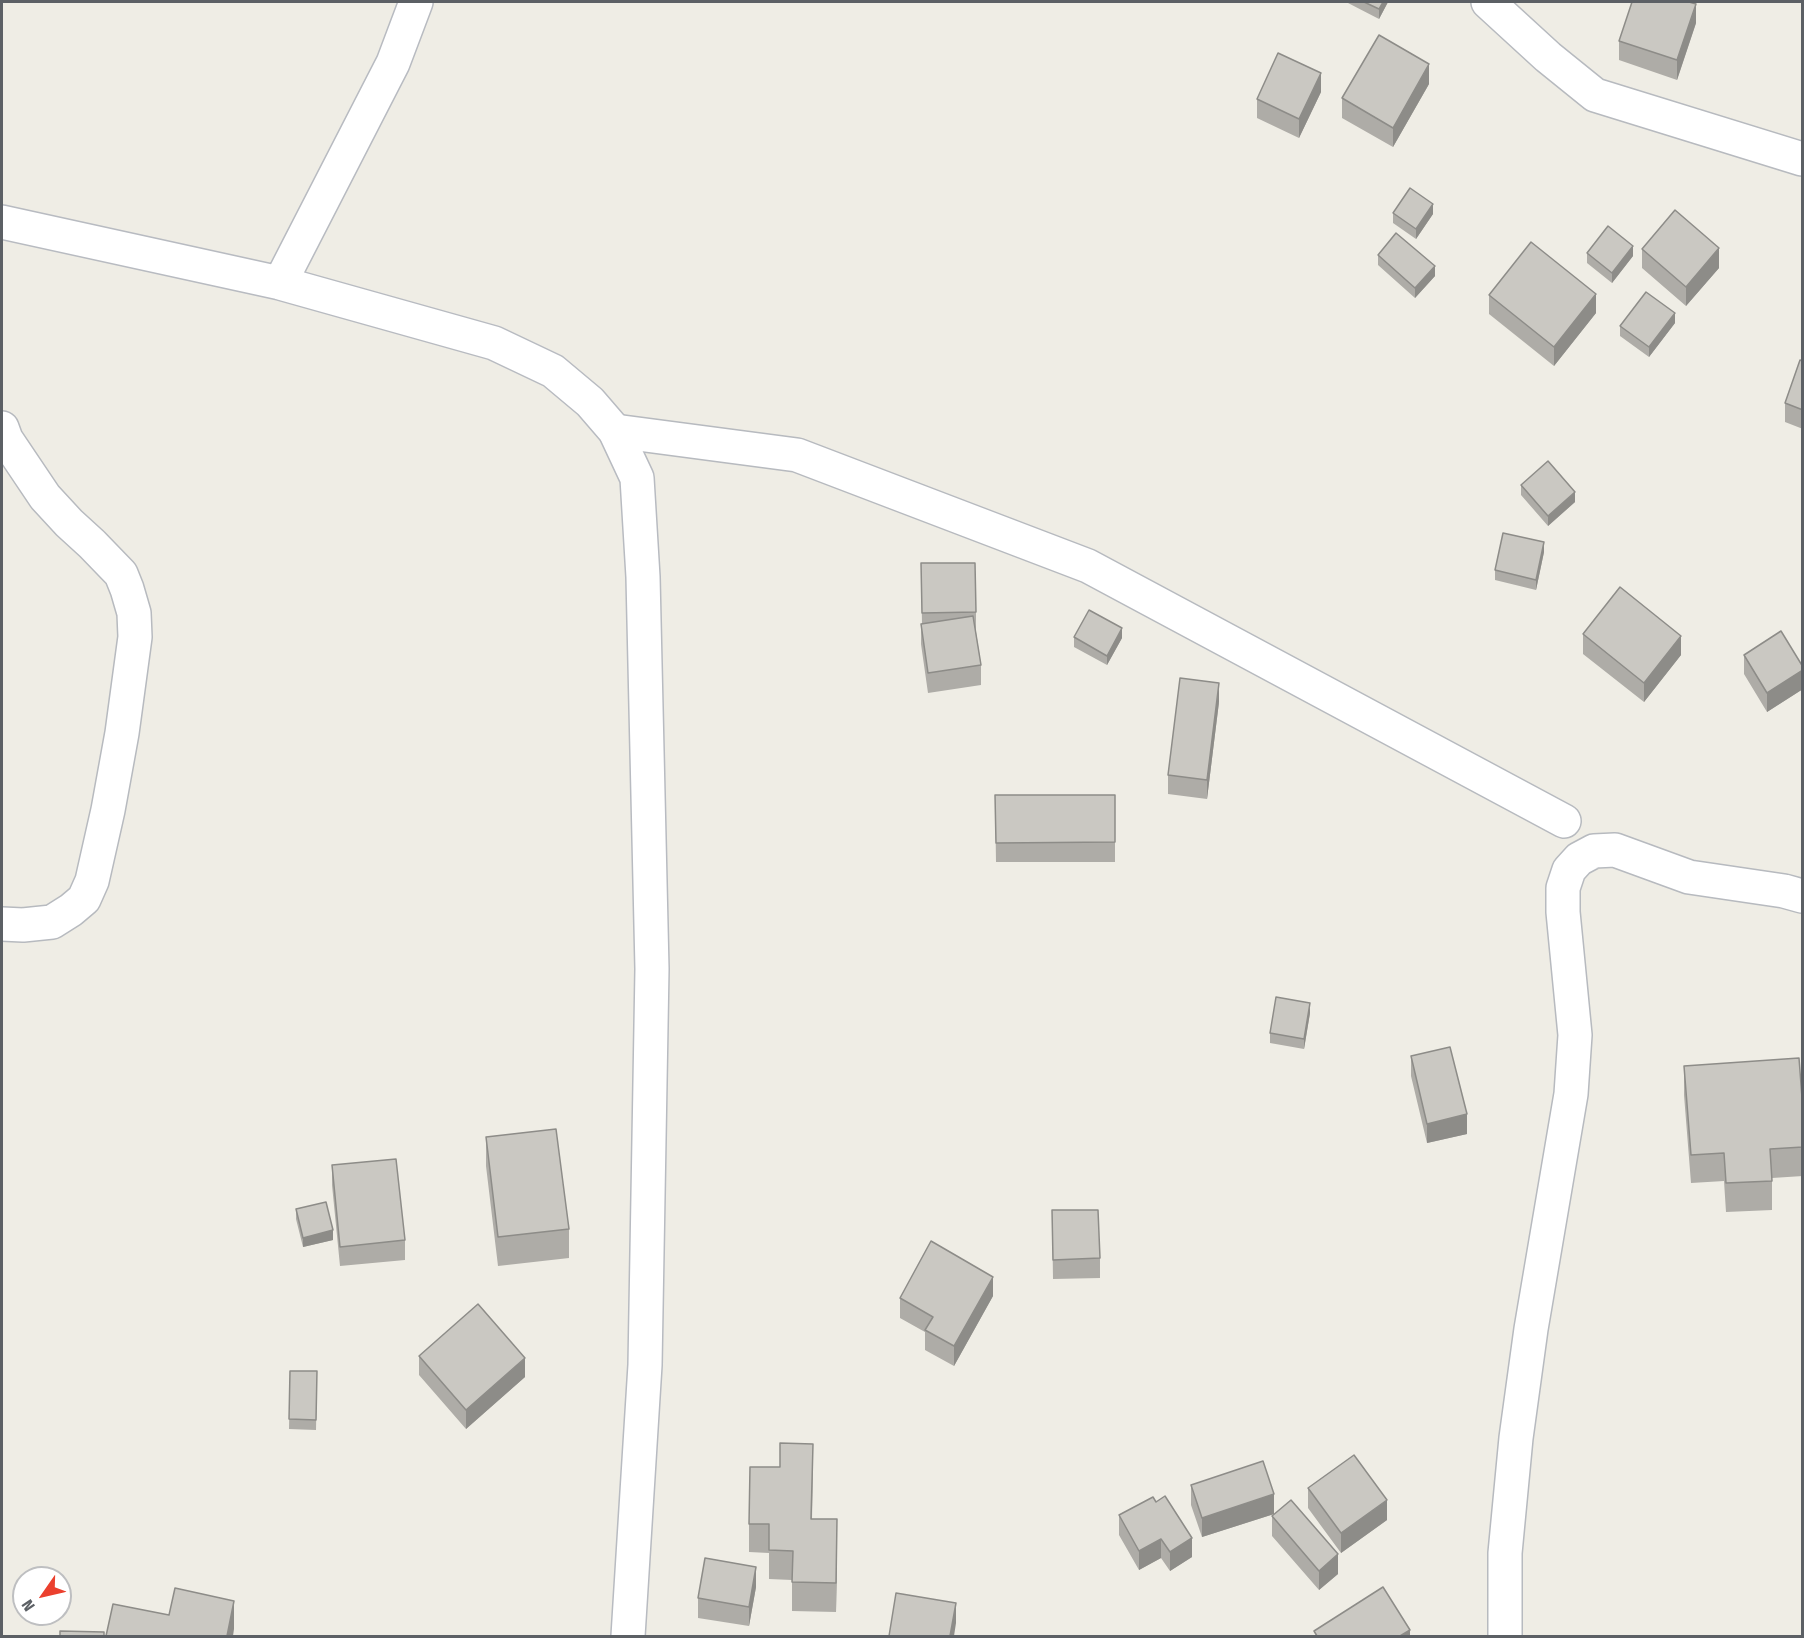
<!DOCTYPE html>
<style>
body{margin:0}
#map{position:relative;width:1804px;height:1638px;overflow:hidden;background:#efede5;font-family:"Fira Sans Condensed",sans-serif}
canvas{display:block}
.frame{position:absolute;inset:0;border:3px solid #5c6065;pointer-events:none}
.north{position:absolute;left:12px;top:1566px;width:60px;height:60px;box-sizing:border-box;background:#fff;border:2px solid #bebfc1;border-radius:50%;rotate:236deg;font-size:16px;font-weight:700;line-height:24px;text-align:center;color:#5c6065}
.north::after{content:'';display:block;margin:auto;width:21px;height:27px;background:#eb402e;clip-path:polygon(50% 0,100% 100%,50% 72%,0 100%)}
</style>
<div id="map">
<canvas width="1804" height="1638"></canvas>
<div class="frame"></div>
<div class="north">N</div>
</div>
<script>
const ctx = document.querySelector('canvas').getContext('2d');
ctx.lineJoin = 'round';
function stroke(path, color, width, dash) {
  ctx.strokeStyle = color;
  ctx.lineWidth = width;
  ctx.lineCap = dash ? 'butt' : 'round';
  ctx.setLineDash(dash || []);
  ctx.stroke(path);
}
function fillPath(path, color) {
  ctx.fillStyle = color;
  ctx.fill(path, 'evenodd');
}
const street = new Path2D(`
 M1488 2 1548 57 1595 95 1802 159
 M2 428 6 439 45 497 69 523 92 544 121 574 127 589 134 613 135 637 122 733 108 810 92 881 84 899 71 910 52 922 23 925 2 924
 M615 431 797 455 1088 566 1564 821
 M1505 1636V1553L1516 1438 1531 1329 1571 1094 1575 1035 1563 912V888L1569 870 1579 859 1594 851 1615 850 1689 877 1784 891 1802 896`);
const secondary = new Path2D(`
 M2 222 280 283 494 343 553 371 590 402 615 431 637 478 643 577 652 969 645 1365 628 1636
 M280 283 393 63 416 2`);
stroke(street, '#b7babf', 36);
stroke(secondary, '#b8bbc1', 36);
stroke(street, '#fff', 33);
stroke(secondary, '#fff', 33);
fillPath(new Path2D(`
 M1348 2H1388L1379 19 1348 3Z
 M1696 23 1677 80 1619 60V41Z
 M1429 84 1393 147 1342 118V98Z
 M1321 92 1299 138 1257 118V99Z
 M1393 213 1433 214 1416 239 1393 223Z
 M1642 249 1719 268 1686 306 1642 268Z
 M1587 253 1633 256 1612 283 1587 263Z
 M1378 255 1435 276 1415 298 1378 265Z
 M1489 295 1596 313 1554 366 1489 314Z
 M1675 323 1649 357 1620 336V326Z
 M1803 361V429L1785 422V403Z
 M1521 485 1575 502 1548 526 1521 495Z
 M1544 552 1536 590 1495 580V570Z
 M921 563 976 612V632L981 665V685L928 693 921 644V624H922Z
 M1583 634 1681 655 1644 702 1583 654Z
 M1074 637 1122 638 1107 665 1074 647Z
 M1744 655 1803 667V689L1767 712 1744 674Z
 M1219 702 1207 799 1168 794V775Z
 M995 795H1115V862H996Z
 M1310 1013 1304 1049 1270 1043V1033Z
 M1411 1056 1467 1134 1427 1143 1411 1076Z
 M1684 1066 1803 1111V1176L1772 1178V1210L1726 1212 1724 1181 1691 1183 1684 1095Z
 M486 1137 569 1229V1258L498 1266 486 1166Z
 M332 1165 405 1240V1260L340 1266 332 1185Z
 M296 1209 333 1240 303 1247 296 1219Z
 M1052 1210 1100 1258V1278L1053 1279Z
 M993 1296 954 1366 925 1350V1332L900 1318V1298Z
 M419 1356 525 1377 466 1429 419 1375Z
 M290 1371H317L316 1430 289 1429Z
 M813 1472 812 1519 837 1548 836 1612 792 1611V1580L769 1579V1553L749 1552V1524Z
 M1191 1485 1274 1514 1202 1537 1191 1505Z
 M1308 1488 1387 1520 1341 1553 1308 1508Z
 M1156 1502 1192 1557 1170 1571 1161 1558 1139 1570 1119 1535V1515Z
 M1272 1516 1338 1574 1319 1590 1272 1536Z
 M756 1587 749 1626 698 1618V1598Z`), '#aeaca7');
fillPath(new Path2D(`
 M1383 2H1388L1379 19V9Z
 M1696 4V23L1677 80V60Z
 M1429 64V84L1393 147V128Z
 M1321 73V92L1299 138V119Z
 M1433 204V214L1416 239V229Z
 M1633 246V256L1612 283V273Z
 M1719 248V268L1686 306V287Z
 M1435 266V276L1415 298V288Z
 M1596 294V313L1554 366V347Z
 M1675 313V323L1649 357V347Z
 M1575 492V502L1548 526V516Z
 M1544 542V552L1536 590V580Z
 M1122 628V638L1107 665V656Z
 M1681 636V655L1644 702V683Z
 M1803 670V689L1767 712V693Z
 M1219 683V702L1207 799V780Z
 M1310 1003V1013L1304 1049V1039Z
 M1467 1114V1134L1427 1143V1124Z
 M333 1230V1240L303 1247V1238Z
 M993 1277V1296L954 1366V1346Z
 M525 1358V1377L466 1429V1410Z
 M1274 1494V1514L1202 1537V1518Z
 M1387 1500V1520L1341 1553V1533Z
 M837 1519V1548L836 1612V1583Z
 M1192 1538V1557L1170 1571V1552Z
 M1161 1539V1558L1139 1570V1551Z
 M1338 1554V1574L1319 1590V1571Z
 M756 1567V1587L749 1626V1607Z
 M234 1601V1629L233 1636H227Z
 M956 1603V1623L954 1636H950Z
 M1410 1630V1636H1400Z`), '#8d8c88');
const building = new Path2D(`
 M1364 2H1383L1379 9Z
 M1632 2H1689L1696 4 1677 60 1619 41Z
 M1379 35 1429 64 1393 128 1342 98Z
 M1278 53 1321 73 1299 119 1257 99Z
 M1410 188 1433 204 1416 229 1393 213Z
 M1675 210 1719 248 1686 287 1642 249Z
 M1608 226 1633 246 1612 273 1587 253Z
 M1396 233 1435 266 1415 288 1378 255Z
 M1531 242 1596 294 1554 347 1489 295Z
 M1646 292 1675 313 1649 347 1620 326Z
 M1800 360 1803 361V410L1785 403Z
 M1548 461 1575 492 1548 516 1521 485Z
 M1503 533 1544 542 1536 580 1495 570Z
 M921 563H975L976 612 922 613Z
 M1620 587 1681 636 1644 683 1583 634Z
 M1089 610 1122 628 1107 656 1074 637Z
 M973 616 981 665 928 673 921 624Z
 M1781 631 1803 667V670L1767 693 1744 655Z
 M1180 678 1219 683 1207 780 1168 775Z
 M995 795H1115V842L996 843Z
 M1276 997 1310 1003 1304 1039 1270 1033Z
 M1450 1047 1467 1114 1427 1124 1411 1056Z
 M1799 1058 1803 1111V1147L1770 1149 1772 1181 1726 1183 1724 1153 1691 1155 1684 1066Z
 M556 1129 569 1229 498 1237 486 1137Z
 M396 1159 405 1240 340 1247 332 1165Z
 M326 1202 333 1230 303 1238 296 1209Z
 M1052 1210H1098L1100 1258 1053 1260Z
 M931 1241 993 1277 954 1346 925 1330 933 1317 900 1298Z
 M478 1304 525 1358 466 1410 419 1356Z
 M290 1371H317L316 1420 289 1419Z
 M780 1443 813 1444 811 1519H837L836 1583 792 1582 793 1551 769 1550V1524H749L750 1467H780Z
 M1354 1455 1387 1500 1341 1533 1308 1488Z
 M1263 1461 1274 1494 1202 1518 1191 1485Z
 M1165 1496 1192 1538 1170 1552 1161 1539 1139 1551 1119 1515 1153 1497 1156 1502Z
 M1291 1500 1338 1554 1319 1571 1272 1516Z
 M705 1558 756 1567 749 1607 698 1598Z
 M1383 1587 1410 1630 1400 1636H1317L1314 1631Z
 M175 1588 234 1601 227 1636H106L113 1604 169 1615Z
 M896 1593 956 1603 950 1636H889Z
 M60 1631 104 1632V1636H60Z`);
fillPath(building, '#cac8c2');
stroke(building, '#8d8c88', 1.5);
</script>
